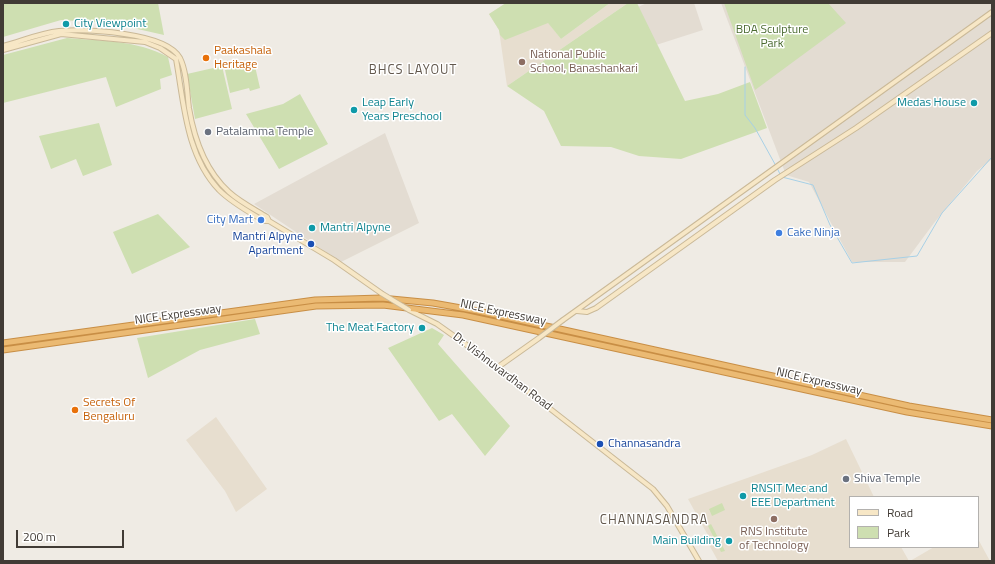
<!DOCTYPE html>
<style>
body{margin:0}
#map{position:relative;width:995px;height:564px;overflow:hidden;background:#efebe4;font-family:"Titillium Web",sans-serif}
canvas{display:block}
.frame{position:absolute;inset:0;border:4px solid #413b35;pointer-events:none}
.legend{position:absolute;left:849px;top:496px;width:130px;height:52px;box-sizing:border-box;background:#fff;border:1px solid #b3b1ae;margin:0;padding:5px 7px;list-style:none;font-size:12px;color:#413b35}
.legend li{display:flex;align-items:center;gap:8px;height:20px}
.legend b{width:20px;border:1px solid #b3b1ae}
.scale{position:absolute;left:16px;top:530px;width:108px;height:18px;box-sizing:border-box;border:2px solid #413b35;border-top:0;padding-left:5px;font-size:12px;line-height:14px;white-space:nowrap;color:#413b35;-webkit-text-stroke:3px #fff;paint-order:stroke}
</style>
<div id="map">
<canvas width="995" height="564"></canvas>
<div class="frame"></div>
<ul class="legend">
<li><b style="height:5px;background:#f7e7c6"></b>Road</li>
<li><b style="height:11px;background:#cedfb1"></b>Park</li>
</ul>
<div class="scale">200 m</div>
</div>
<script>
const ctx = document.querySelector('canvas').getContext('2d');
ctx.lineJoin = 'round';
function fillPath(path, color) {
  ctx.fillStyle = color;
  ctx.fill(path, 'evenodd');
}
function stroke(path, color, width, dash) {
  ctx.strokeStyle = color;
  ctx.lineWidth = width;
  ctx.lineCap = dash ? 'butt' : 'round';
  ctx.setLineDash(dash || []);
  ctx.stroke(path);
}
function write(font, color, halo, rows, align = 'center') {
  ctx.font = font + ' "Titillium Web",sans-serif';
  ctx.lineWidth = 3;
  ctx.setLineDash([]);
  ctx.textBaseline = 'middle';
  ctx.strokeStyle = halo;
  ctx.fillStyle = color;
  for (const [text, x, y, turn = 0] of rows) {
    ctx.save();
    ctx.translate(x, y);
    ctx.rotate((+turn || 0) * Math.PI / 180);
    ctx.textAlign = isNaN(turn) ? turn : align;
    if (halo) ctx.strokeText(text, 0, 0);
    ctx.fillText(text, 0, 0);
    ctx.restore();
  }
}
fillPath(new Path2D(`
 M647 3H694L703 30 656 45 638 7Z
 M721 3H992V159L977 171 934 223 905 262H852L809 182 786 175Z
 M385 133 419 223 341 262 254 204Z`), '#e3dcd2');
fillPath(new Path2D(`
 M506 3H533L561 39 610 3H628L507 86 499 30 489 14Z
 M216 417 267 489 236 512 225 491 186 440Z
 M846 439 874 497H850V547H901L909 561H718L707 541 710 539 688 499 812 455Z
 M978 539 990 561H910L934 547H978Z`), '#e7decf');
fillPath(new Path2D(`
 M3 3H158L164 35 111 23 61 20 3 37Z
 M506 3H610L561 39 548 23 505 40 500 35 499 30 489 14Z
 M628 3H637L685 101 718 94 750 82 767 128 681 159 639 156 611 147 561 146 544 111 507 86Z
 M724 3H828L846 23 755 90Z
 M67 38C101 41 137 40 168 57L172 75 160 79 161 89 116 107 106 77 3 103V55Z
 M254 62 260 88 250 91 249 88 230 93 225 70Z
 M222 66 232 109 195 119 187 74Z
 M300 94 328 144 279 169 246 114 283 104Z
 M99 123 112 165 83 176 76 159 51 169 39 136Z
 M158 214 190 247 132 274 113 232Z
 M255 319 260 334 200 350 148 378 137 338Z
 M432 328 444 335 438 344 510 426 485 456 452 414 439 421 388 348Z
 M722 503 725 510 712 516 709 509Z
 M711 524 725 551 721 552 708 526Z`), '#cedfb1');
stroke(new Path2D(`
 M745 67V115L755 128 776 166
 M777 168 780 174
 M782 177 813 185 830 225 852 263 917 256 942 213 992 157`), '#a7d0e6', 1);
const secondary = new Path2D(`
 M3 46C22 41 40 33 59 31 86 29 166 32 180 58 187 72 187 93 189 108 194 138 206 171 229 192 240 202 254 209 267 217L269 221 334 260 381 293
 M3 50 61 34 145 42 160 48 176 59C184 104 186 155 219 190 232 203 249 212 264 221H269
 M409 310 437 324 485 358 653 489 667 506 699 561
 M577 311 587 312 596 308 775 180 856 128 992 33
 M563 320 992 12
 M498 367 539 338`);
const highway = new Path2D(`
 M3 343 315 300 381 298 433 303 478 311 909 406 992 420
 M3 350 316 306 383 305 463 315 907 412 992 426`);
stroke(secondary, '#cab998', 6);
stroke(highway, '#c88e45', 7);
stroke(secondary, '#f7e7c6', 4);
stroke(highway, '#ebba73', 5);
const secondaryBridge = new Path2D(`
 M381 293 409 310
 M539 338 563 320`);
stroke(secondaryBridge, '#cab998', 6, []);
stroke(secondaryBridge, '#f7e7c6', 4);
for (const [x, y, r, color] of [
 [66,24,4,"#0f9aa8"],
 [206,58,4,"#e8710a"],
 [522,62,4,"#8d6e63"],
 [974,103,4,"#0f9aa8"],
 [354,110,4,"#0f9aa8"],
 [208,132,4,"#6b7280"],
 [261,220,4,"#3f7fe0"],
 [312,228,4,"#0f9aa8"],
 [779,233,4,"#3f7fe0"],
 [311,244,4,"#1a4fb4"],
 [422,328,4,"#0f9aa8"],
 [75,410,4,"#e8710a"],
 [600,444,4,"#1a4fb4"],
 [846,479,4,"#6b7280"],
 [743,496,4,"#0f9aa8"],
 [774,519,4,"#8d6e63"],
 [729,541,4,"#0f9aa8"]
]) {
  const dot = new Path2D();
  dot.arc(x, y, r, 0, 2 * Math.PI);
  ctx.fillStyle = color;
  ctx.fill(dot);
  stroke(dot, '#fff', 1.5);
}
write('12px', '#0d838f', '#fff', [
 ["City Viewpoint",74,24],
 ["Leap Early",362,103],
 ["Years Preschool",362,117],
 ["Medas House",966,103,"right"],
 ["Mantri Alpyne",320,228],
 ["The Meat Factory",414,328,"right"],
 ["RNSIT Mec and",751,489],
 ["EEE Department",751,503],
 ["Main Building",721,541,"right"]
], 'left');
write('12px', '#4a6a30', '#fff', [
 ["BDA Sculpture",772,30],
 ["Park",772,44]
]);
write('12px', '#c56008', '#fff', [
 ["Paakashala",214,51],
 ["Heritage",214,65],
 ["Secrets Of",83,403],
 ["Bengaluru",83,417]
], 'left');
write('12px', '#785e54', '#fff', [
 ["National Public",530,55],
 ["School, Banashankari",530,69],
 ["RNS Institute",774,532,"center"],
 ["of Technology",774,546,"center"]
], 'left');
write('12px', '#5b616d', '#fff', [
 ["Patalamma Temple",216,132],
 ["Shiva Temple",854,479]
], 'left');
write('12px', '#366cbe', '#fff', [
 ["City Mart",253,220],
 ["Cake Ninja",787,233,"left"]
], 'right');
write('12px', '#164399', '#fff', [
 ["Mantri Alpyne",303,237],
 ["Apartment",303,251],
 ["Channasandra",608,444,"left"]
], 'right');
write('12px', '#413b35', '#fff', [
 ["NICE Expressway",503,313,12],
 ["NICE Expressway",178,315,-8],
 ["Dr. Vishnuvardhan Road",502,372,37],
 ["NICE Expressway",819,382,13]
]);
ctx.letterSpacing = '1px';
write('13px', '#62584d', '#fff', [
 ["BHCS LAYOUT",413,71],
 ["CHANNASANDRA",654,521]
]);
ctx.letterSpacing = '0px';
</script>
